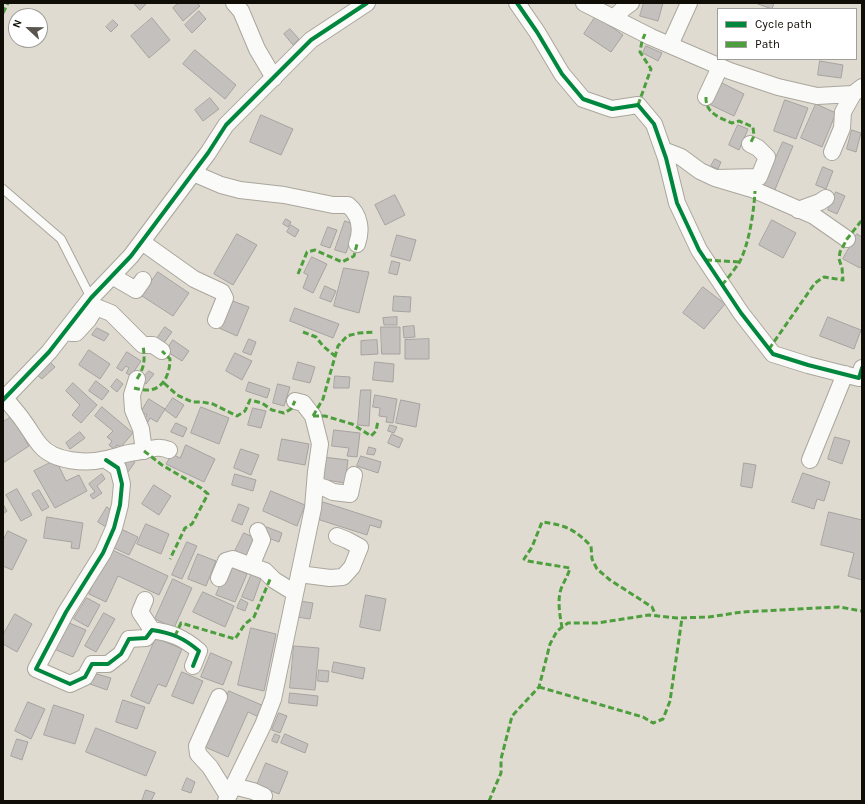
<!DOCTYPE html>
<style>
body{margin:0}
#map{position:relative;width:865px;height:804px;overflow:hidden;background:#e0dbd0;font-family:Karla,sans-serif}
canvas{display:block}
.frame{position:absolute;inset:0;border:4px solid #100c06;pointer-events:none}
.legend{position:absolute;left:717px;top:8px;width:140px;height:52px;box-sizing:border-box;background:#fff;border:1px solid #9f9e9b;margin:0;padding:5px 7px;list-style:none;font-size:12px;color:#100c06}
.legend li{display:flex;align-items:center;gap:8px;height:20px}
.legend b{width:20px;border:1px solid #9f9e9b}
.north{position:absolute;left:8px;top:8px;width:40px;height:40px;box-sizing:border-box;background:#fff;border:1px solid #9f9e9b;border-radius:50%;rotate:292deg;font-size:11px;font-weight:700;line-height:16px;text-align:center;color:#100c06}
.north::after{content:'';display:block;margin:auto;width:14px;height:18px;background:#59544d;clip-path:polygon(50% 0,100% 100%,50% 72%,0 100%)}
</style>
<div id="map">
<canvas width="865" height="804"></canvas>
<div class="frame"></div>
<ul class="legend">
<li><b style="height:5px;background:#00873e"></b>Cycle path</li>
<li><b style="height:5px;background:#4d9f3d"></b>Path</li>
</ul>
<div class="north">N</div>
</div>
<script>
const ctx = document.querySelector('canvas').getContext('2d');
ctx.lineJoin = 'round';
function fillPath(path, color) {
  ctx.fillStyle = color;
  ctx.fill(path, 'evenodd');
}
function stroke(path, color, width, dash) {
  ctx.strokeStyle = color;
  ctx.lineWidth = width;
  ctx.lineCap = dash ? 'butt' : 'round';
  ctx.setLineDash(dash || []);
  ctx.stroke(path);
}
const building = new Path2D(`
 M134 3H147L140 10Z
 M179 3H197L200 6 183 21 173 8Z
 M644 3H663L658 21 640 16Z
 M759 3H774L772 9 758 4Z
 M199 11 206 19 192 33 185 25Z
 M596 16 623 35 611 52 584 34Z
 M152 18 170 40 149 58 131 36Z
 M113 20 118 25 111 32 106 27Z
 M290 29 299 39 293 45 284 34Z
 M646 46 662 53 658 61 643 53Z
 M195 50 236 85 225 99 183 64Z
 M820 61 843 65 841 78 818 75Z
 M722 83 744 94 734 116 711 105Z
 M210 98 219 109 203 121 195 110Z
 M785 100 808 108 796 139 774 131Z
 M816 104 836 113 822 147 801 138Z
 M261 115 293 129 281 155 250 142Z
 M738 125 748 129 739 150 729 145Z
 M852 130 861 133 856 152 847 149Z
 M783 142 793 146 774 192 763 187Z
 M715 159 721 162 718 169 711 166Z
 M823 167 833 171 826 189 816 185Z
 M836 192 845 196 837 214 828 210Z
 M395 195 405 215 385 225 375 205Z
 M286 219 291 222 288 227 283 224Z
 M772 220 796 233 783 258 759 245Z
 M345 221 356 225 346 253 335 250Z
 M291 225 299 230 295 237 287 232Z
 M328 227 337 230 330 248 321 245Z
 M237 234 257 245 233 285 214 274Z
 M857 234 862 237V265L860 268 843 259Z
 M397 235 416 240 410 261 391 256Z
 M312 257 327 264 313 293 303 288 308 275 304 273Z
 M392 261 400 263 397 275 389 273Z
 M344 268 369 272 359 313 334 306Z
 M158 272 189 293 173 316 142 296Z
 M325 286 336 291 331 302 320 298Z
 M703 287 725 304 704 329 683 313Z
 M394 296 411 297 410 312 393 311Z
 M230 300 249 307 237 336 219 328Z
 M295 308 339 324 333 338 290 321Z
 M397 317V325H384L383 318Z
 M828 317 861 330 854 349 820 336Z
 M414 326 415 337 404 338 403 327Z
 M165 327 172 332 163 344 156 340Z
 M381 327H400V354H382Z
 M97 328 109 334 104 341 92 335Z
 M249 339 256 342 251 355 243 352Z
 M429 339V359H405V340Z
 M173 340 189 351 182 361 166 351Z
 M377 340 378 354 361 355V341Z
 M89 350 110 364 100 379 79 365Z
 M127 352 141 361 131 376 126 373 129 368 126 366 122 371 117 368Z
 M235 353 252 361 242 380 226 371Z
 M49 361 55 367 42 379 36 374Z
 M298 362 315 367 310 383 293 379Z
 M375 362 394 364 393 382 373 380Z
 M149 371 154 374 146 384 141 381Z
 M335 376 350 377 349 388H334Z
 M117 379 123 384 117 392 111 387Z
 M96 381 109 391 102 400 89 391Z
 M249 382 270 389 267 398 246 391Z
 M73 383 97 405 81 423 72 415 80 405 66 391Z
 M278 384 290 387 284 406 273 403Z
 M361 390H371L369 426 358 425Z
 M375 395 397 399 393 423 386 422 387 417 379 416 380 408 373 407Z
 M173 398 184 405 176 418 165 410Z
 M149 399 165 409 157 422 150 418 148 422 144 420 147 415 141 412Z
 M401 400 420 404 416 427 396 423Z
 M102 407 133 433 121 447 117 445 114 449 109 445 112 441 107 437 113 431 95 416Z
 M201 407 229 418 219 444 191 433Z
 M253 408 266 411 261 428 248 425Z
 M15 415 28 435 24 438 29 446 3 463V422Z
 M176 423 187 428 183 437 171 432Z
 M390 425 397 427 394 433 388 431Z
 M334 430 360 433 357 457 347 456 349 448 332 446Z
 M80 432 85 438 70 449 66 443Z
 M392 434 403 439 399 448 388 443Z
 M835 437 850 441 842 464 828 459Z
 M282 439 309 444 305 465 278 460Z
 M186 445 215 459 204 482 166 464 172 454 180 458Z
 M369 447 376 449 374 455 367 454Z
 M241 449 259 455 251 475 234 468Z
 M127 456 135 462 128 472 120 465Z
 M361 456 381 462 378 473 357 466Z
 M323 457 348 460 345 483 320 479Z
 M56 460 66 481 79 475 87 491 55 508 34 471Z
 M744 463 756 465 752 488 741 486Z
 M803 473 830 482 824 501 817 499 814 509 792 502Z
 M102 474 105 479 97 486 102 493 93 499 90 495 95 492 89 484Z
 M235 474 256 480 253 491 232 485Z
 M154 485 171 496 159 515 142 504Z
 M17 489 32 515 21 521 6 495Z
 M39 490 49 507 42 511 32 494Z
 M271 491 305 505 297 526 263 511Z
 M323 502 382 521 380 528 370 525 367 535 317 519Z
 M3 504 7 511 3 514Z
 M239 504 249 508 242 525 232 521Z
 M107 507 115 513 106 527 98 522Z
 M829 512 862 520V580L848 576 854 553 821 545Z
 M47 517 83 523 79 549 71 548 72 542 44 538Z
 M146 524 169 534 161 554 137 544Z
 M267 527 282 533 279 542 263 536Z
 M121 529 138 537 129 555 112 547Z
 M8 531 27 540 12 570 3 566V541Z
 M244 533 255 538 246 557 235 551Z
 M187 542 197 546 182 579 172 575Z
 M110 549 168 576 159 595 118 576 106 602 89 594Z
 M198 554 216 561 206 586 188 579Z
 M229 566 247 574 235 602 216 595Z
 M253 571 262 576 253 601 242 597Z
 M173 579 192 588 174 628 155 619Z
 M203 592 234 606 225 627 193 612Z
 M366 595 386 599 380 631 360 627Z
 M87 598 100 605 88 627 74 619Z
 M241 599 248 603 245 611 237 608Z
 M300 601 313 603 310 619 297 617Z
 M104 613 115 619 96 652 85 646Z
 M15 614 32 624 17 652 3 644V635Z
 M67 622 86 630 73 657 54 649Z
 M251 628 276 634 264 691 238 685Z
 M156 638 182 649 166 687 158 684 149 704 131 696Z
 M294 646 319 648 315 690 290 688Z
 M211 653 232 662 223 685 201 677Z
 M334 662 365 668 363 679 332 672Z
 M319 670 329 671 328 682 318 681Z
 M182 672 203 681 193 704 172 696Z
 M93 673 111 678 107 690 90 684Z
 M229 691 264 706 259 717 248 712 228 757 205 747Z
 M290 693 318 696 317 706 289 703Z
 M123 700 145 707 137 729 116 722Z
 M28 702 45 709 31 739 15 731Z
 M54 705 84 715 75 744 44 735Z
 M279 713 287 716 280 733 272 730Z
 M96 728 156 752 146 776 86 752Z
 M275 734 280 736 277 743 272 741Z
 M285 734 308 744 305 753 281 743Z
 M17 739 28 742 22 760 11 756Z
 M266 763 288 772 279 794 257 785Z
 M187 778 195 782 191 793 182 790Z
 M146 790 155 793 151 801H142Z`);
fillPath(building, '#c4c0be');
stroke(building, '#a6a2a0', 1);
const lane = new Path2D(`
 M3 189 61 239 91 298`);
const street = new Path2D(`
 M234 3 241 11 257 49 274 78
 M517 3 537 32 562 74 583 99 612 109 638 105 654 124 666 158 677 203 699 250 741 313 773 354 808 365 859 378 862 368
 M584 3 651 37 730 71 778 87 817 96 853 94 862 87
 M614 18 624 8 631 3
 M670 45 689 3
 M706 97 720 67
 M663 150 681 157 700 171 715 178 759 177 767 157 758 148 750 144
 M832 152 842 128 843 112 853 94
 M193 173 221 185 240 190 284 195 333 205H348C360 215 362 230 357 244
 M715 178 752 189 814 216 847 239
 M798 210 820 202 826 198
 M142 242 194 279 222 292 225 298 216 320
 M112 276 136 290 143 280
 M71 333H76L88 320 96 307 111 313 143 345H153L162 351
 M137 379 132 395 133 410 141 429 144 451
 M5 398C11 406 19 414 24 422 30 430 34 438 40 445 54 462 86 464 106 459 117 457 124 453 136 452 149 450 157 445 169 450
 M3 400 49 352 91 298 131 256 208 153 226 125 311 40 367 3
 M106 460 118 468 122 484 120 505 114 528 103 553 66 612 36 669 70 684 85 677 92 664H108L121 654 129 639 146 638 152 630C172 633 184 638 199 651L193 666
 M810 460 845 374
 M315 485 325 488 333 492 350 494 354 475
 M251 566 262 540 258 531
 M299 574 330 578 343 577 352 567 360 547 347 540 337 536
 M219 578 226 561 233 559 265 571 274 580 295 593
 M145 600 140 612 152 630
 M219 697 197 746 198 754 210 767 228 796
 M233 786 253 791 264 796
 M226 801 263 725 273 699 313 508 316 472 320 444 313 416 303 403 295 401`);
stroke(lane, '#aaa69d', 10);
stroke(street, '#aaa69d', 18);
stroke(lane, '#fafaf8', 8);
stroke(street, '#fafaf8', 16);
stroke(new Path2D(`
 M3 13 8 3
 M706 97C705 113 720 118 732 123L739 121 753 127 754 136 750 144
 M638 105 651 69 640 52 642 41 645 34
 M706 260 740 262
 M298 274 307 252 315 250 342 262 354 256 357 244
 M722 285C728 278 734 270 739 263 749 245 754 211 755 191
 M303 332 316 337 323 346 335 356
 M769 349 815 283 824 277 843 280 842 268 839 259 840 252 847 239 862 220
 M137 379C145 366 145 360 143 345
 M164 383 177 395 192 402H202L213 404 237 416 245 411 250 400 262 403 272 410 284 413 291 409 295 401
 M134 388C138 389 143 390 147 390 164 390 170 373 170 359L162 351
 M313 416 323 399 338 346 347 336 359 333 375 332
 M313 416H325L352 424 371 436 376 431 378 421
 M144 451 162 465 201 488 208 494 192 524 185 528 170 559
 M562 628C560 615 557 601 561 589 564 581 568 576 570 568L528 561 524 559 532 547 542 522C566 525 574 529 591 546L592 559 597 569 610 580 652 607 656 616
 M175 636 181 623 235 639 245 624 254 617 271 577
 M539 687 643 717 653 723 663 719 670 701 682 618
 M489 801 501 773V759L512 716 539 687 550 644 557 631 568 623H597L649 615 677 618 709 617 742 612 817 608 839 607 862 611`), '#4d9f3d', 3, [6, 3]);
stroke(new Path2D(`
 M517 3 537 32 562 74 583 99 612 109 638 105 654 124 666 158 677 203 699 250 741 313 773 354 808 365 859 378 862 368
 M3 400 49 352 91 298 131 256 208 153 226 125 311 40 367 3
 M106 460 118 468 122 484 120 505 114 528 103 553 66 612 36 669 70 684 85 677 92 664H108L121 654 129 639 146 638 152 630C172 633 184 638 199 651L193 666`), '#00873e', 4);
</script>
